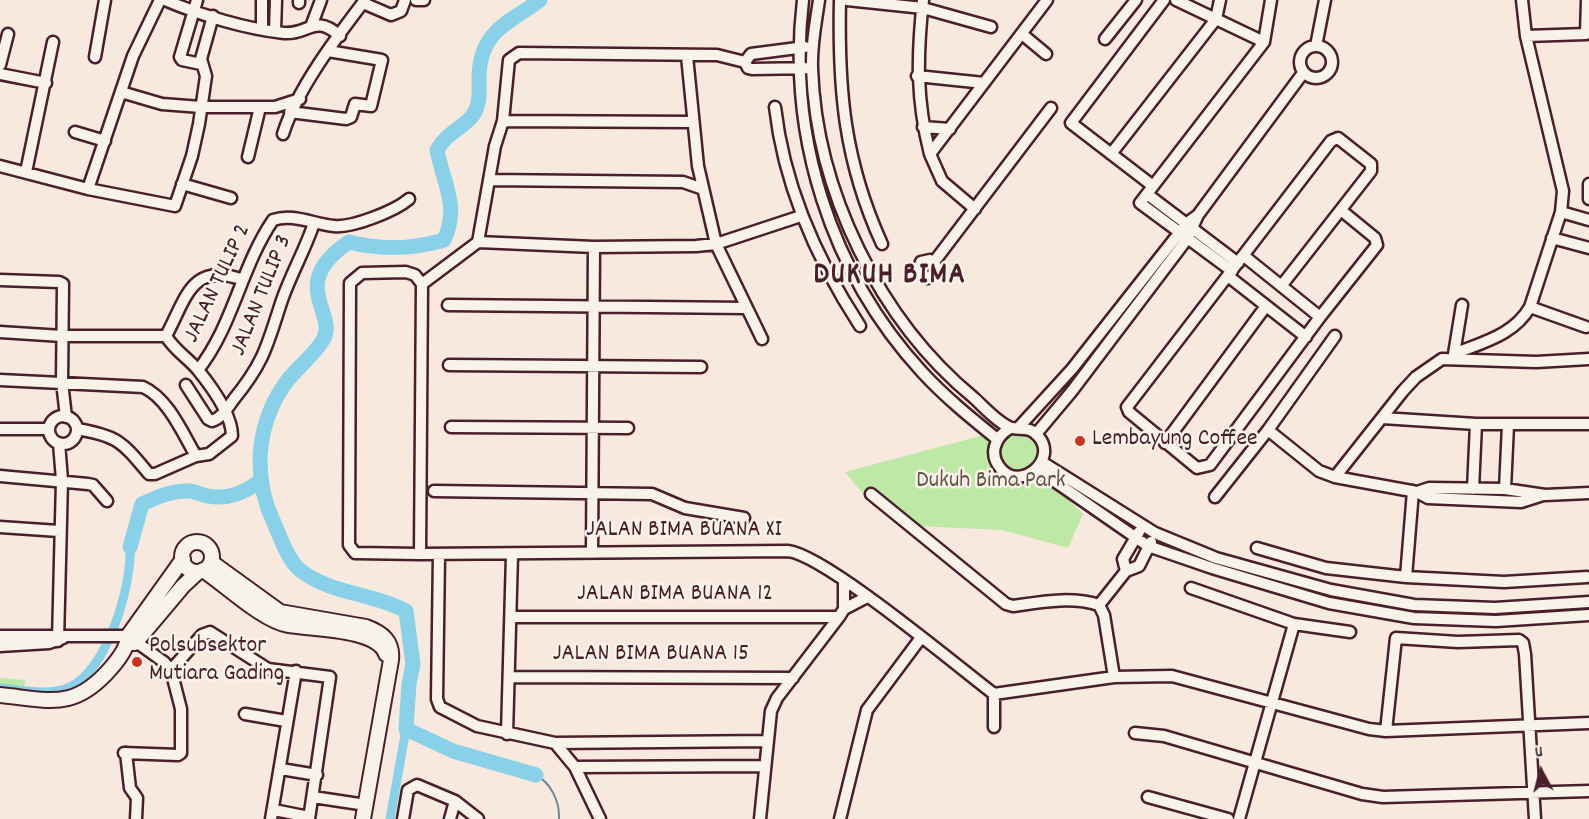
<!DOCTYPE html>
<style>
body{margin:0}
#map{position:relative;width:1589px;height:819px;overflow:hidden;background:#f8e9de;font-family:Dekko,sans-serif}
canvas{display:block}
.north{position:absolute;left:1511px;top:741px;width:60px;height:60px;-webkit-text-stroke:4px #f7f3e8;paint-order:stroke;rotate:353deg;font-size:16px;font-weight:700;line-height:24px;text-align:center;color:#4a1f2b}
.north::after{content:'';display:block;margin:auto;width:21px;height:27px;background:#4a1f2b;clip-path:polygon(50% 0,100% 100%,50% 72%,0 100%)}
</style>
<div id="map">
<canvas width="1589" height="819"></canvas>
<div class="north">U</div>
</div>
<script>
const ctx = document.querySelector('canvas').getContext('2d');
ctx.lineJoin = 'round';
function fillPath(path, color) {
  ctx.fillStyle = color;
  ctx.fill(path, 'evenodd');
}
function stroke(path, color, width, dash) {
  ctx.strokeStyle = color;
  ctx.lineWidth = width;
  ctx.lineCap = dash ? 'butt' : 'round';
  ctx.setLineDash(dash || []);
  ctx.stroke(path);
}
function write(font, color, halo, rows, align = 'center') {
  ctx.font = font + ' Dekko,sans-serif';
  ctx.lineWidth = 5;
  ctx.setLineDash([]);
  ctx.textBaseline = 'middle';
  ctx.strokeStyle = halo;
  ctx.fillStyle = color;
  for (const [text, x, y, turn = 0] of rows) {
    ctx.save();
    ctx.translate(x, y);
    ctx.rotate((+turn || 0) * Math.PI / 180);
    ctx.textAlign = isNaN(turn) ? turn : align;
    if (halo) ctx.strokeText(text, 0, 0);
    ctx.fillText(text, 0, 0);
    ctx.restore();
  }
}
fillPath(new Path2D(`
 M1010 428 1031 430 1044 450 1038 469 1083 514 1068 548 1002 530 915 526 873 506 845 472Z
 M0 678 25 680 23 696 0 694Z`), '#bee8a5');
stroke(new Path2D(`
 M536 775C551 783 560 802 559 819`), '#6f8a9d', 2);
stroke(new Path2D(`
 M0 688C21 690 48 696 68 688 107 672 132 586 130 547
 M390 819 406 729`), '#88d1e9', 9);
stroke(new Path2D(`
 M130 547 142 504C158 497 172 490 190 491 197 492 202 495 208 496 229 500 245 492 260 481
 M536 775 453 751 406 729 409 684 413 664 406 611C373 593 330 594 300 570 288 561 280 536 274 523 252 477 256 423 287 381 298 367 314 355 323 340 339 314 286 284 349 242 380 250 414 249 444 240 460 206 443 183 437 150 448 131 465 127 473 115 481 104 479 87 479 75 481 29 510 23 540 0`), '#88d1e9', 15);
const minor = new Path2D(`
 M165 0C200 15 246 29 284 33 309 35 314 13 340 36
 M197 0 180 57 182 60 201 64
 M416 0H424
 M803 0C787 134 830 272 922 372 945 397 971 418 997 439
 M819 0C816 22 811 45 812 68 816 190 879 320 974 398 984 407 996 421 1009 427 1018 431 1029 425 1038 436 1059 459 1021 492 1001 469 988 454 995 437 1010 428
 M840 0C838 89 844 161 882 244
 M847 0 923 8 991 27
 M923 0C917 56 916 99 930 154L1047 0
 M1176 0 1264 42
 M299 3V0
 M363 3 391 15 401 11 405 0
 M312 24 321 0
 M262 28V0
 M275 31 276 0
 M1022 34 1046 54
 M1526 36 1586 34 1587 0
 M1105 39 1136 0
 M1300 62a16 16 0 1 1 32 0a16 16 0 1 1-32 0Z
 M1316 46 1325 0
 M687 56 698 166 716 244 762 339
 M95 57 105 0
 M745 62 751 54 805 47
 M0 65 8 34
 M0 74 46 83
 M917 76 984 83
 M121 92 162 104 201 107H275L300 99
 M775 107C784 186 817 260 860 326
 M290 112 346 119 351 117 355 104 371 106 382 60 328 51
 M503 121 693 122
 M923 127 950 129
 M75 132 105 141
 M283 134C297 89 336 38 365 0
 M930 154 942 181 975 209
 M1111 154 1216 19 1220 0
 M248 157 260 107
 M0 166 88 189 133 56 160 0
 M26 172 53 42
 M182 184 231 198
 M1589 184V199
 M1153 186 1071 123 1164 0
 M88 189 175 206 192 156 199 124 206 76 201 59 213 16
 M703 189 683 182 489 180 495 146 503 121 509 60 519 53 717 55 745 62 748 68 752 69 812 68
 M1147 194 1238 263
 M1561 212 1589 220
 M1552 238 1589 248
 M478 242 489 180
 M1244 256 1320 317 1377 245 1375 238 1342 211
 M934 262 930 260 921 262 918 270 920 274 928 278 933 275 936 267 934 262 1051 108
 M1232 271 1140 203 1264 42 1271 0
 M1228 276 1306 337
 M0 280 59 282 63 284 62 382 66 417
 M422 284 478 242 594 247 696 246 716 244 801 216
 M1282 285 1371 171V164L1338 138 1331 141 1127 407 1129 412 1197 468 1210 465 1320 317
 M448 305 747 308
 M1530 307 1586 327
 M0 332 62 336H166
 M166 336C186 299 191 261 243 280
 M1454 354C1483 342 1514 335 1530 307L1561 212 1563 191 1526 36 1522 0
 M1454 354 1462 305
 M449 365 701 367
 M198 370C233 326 241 267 273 220 293 213 313 224 334 226 352 228 395 211 409 199
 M0 380 143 387C168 398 183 434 196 456
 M186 385 208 419 212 421C222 418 228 407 234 399 265 361 267 345 282 300 291 274 305 250 314 223
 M49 430a14 14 0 1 1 28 0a14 14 0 1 1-28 0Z
 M1382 418 1476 424H1589
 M451 427 628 428
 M1019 427 1072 369 1187 223 1198 215 1303 73
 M0 429H49
 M77 429C119 436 123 443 149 474H155L196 456 209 454 232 436C232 415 211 386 198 370 188 358 174 350 166 336
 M1268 430 1319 471 1335 477 1417 492 1429 488 1505 489 1545 495 1589 493
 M1036 434 1072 391 1187 239 1198 215
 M1165 443 1266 306
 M1042 462 1155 533 1216 558 1331 590 1414 605 1495 608 1589 602
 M1037 469 1148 546 1212 568 1329 603 1414 618 1496 621 1589 615
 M0 476 88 484 93 485 107 501
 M1335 477 1403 391 1416 377 1442 359 1536 362 1589 359
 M1473 489 1476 424
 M1505 489 1508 425
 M434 491 652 494 685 508 744 518
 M1413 491 1406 577 1504 582 1587 577
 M1417 492 1428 498 1521 502 1543 495
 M871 494 1006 604 1013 606C1041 602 1071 596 1099 605L1104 615 1114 677
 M1215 497 1268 430 1335 336
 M0 527 59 531
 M1257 548 1326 568 1406 577
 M592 553 594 247
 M420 554 355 553 349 545 350 283 362 273 406 272 415 275 422 284 420 554 788 551C825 555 957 666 994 694V727
 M439 555 437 699 440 707 477 726 555 743 575 767 600 819
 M1126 571 1123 559 1139 532
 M1191 588 1294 624 1350 632
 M1099 605 1126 571 1139 566 1151 542
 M844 609 867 597
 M511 617H839
 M0 636H128L164 662 171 670 202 635 210 632 268 669 330 677 309 819
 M58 641 62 480 59 443
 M0 646 49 643 63 638
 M509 677 793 678
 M994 694 1114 677 1172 676 1369 729 1386 731 1589 723
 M245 714 286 721
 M1386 731 1396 638 1458 642 1519 640 1523 643 1525 654 1535 819
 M1135 733 1164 736 1362 794 1383 797 1589 791
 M507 734 512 555
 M555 743 767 741
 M124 753 178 755 181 753V709L171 670
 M126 753 130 788 137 798 136 819
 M575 767 765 766
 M281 769 317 775
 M313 797 366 805
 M1148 797 1228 819
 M274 810 309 817
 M271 819 296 671
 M403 819 408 790 417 785 455 801 478 819
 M450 819 455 801
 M760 819 771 711 777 698 839 617 844 609V581
 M840 819 867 710 920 639
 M1239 819 1294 624`);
const secondary = new Path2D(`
 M182 557a15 15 0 1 1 30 0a15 15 0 1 1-30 0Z
 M211 562 280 612 366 627C382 633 393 641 391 660L363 819
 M203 570C227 586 262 620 288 625 311 629 378 628 386 654
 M128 643H135L183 586 198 572
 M0 695C50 700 74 711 111 668 118 660 128 647 128 636L183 559`);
stroke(minor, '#4a1f2b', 15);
stroke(secondary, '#4a1f2b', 18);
stroke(minor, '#f7f3e8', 10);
stroke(secondary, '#f7f3e8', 14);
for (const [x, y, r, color] of [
 [1080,441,6,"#c8321e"],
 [137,662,6,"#c8321e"]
]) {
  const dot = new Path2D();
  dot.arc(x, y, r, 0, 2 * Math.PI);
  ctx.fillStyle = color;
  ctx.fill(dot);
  stroke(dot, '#f7f3e8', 2);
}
write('24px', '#4a1f2b', '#f7f3e8', [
 ["JALAN TULIP 2",219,284,-65],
 ["JALAN TULIP 3",263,296,-68],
 ["JALAN BIMA BUANA XI",684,532],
 ["JALAN BIMA BUANA 12",675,596],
 ["JALAN BIMA BUANA 15",651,656]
]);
write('24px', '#4a1f2b', '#f7f3e8', [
 ["Lembayung Coffee",1092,441],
 ["Polsubsektor",149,648],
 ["Mutiara Gading",149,676]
], 'left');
write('24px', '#67514a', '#f7f3e8', [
 ["Dukuh Bima Park",991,483]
]);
ctx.letterSpacing = '1.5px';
write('bold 30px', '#4a1f2b', '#f7f3e8', [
 ["DUKUH BIMA",890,278]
]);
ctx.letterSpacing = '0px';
</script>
